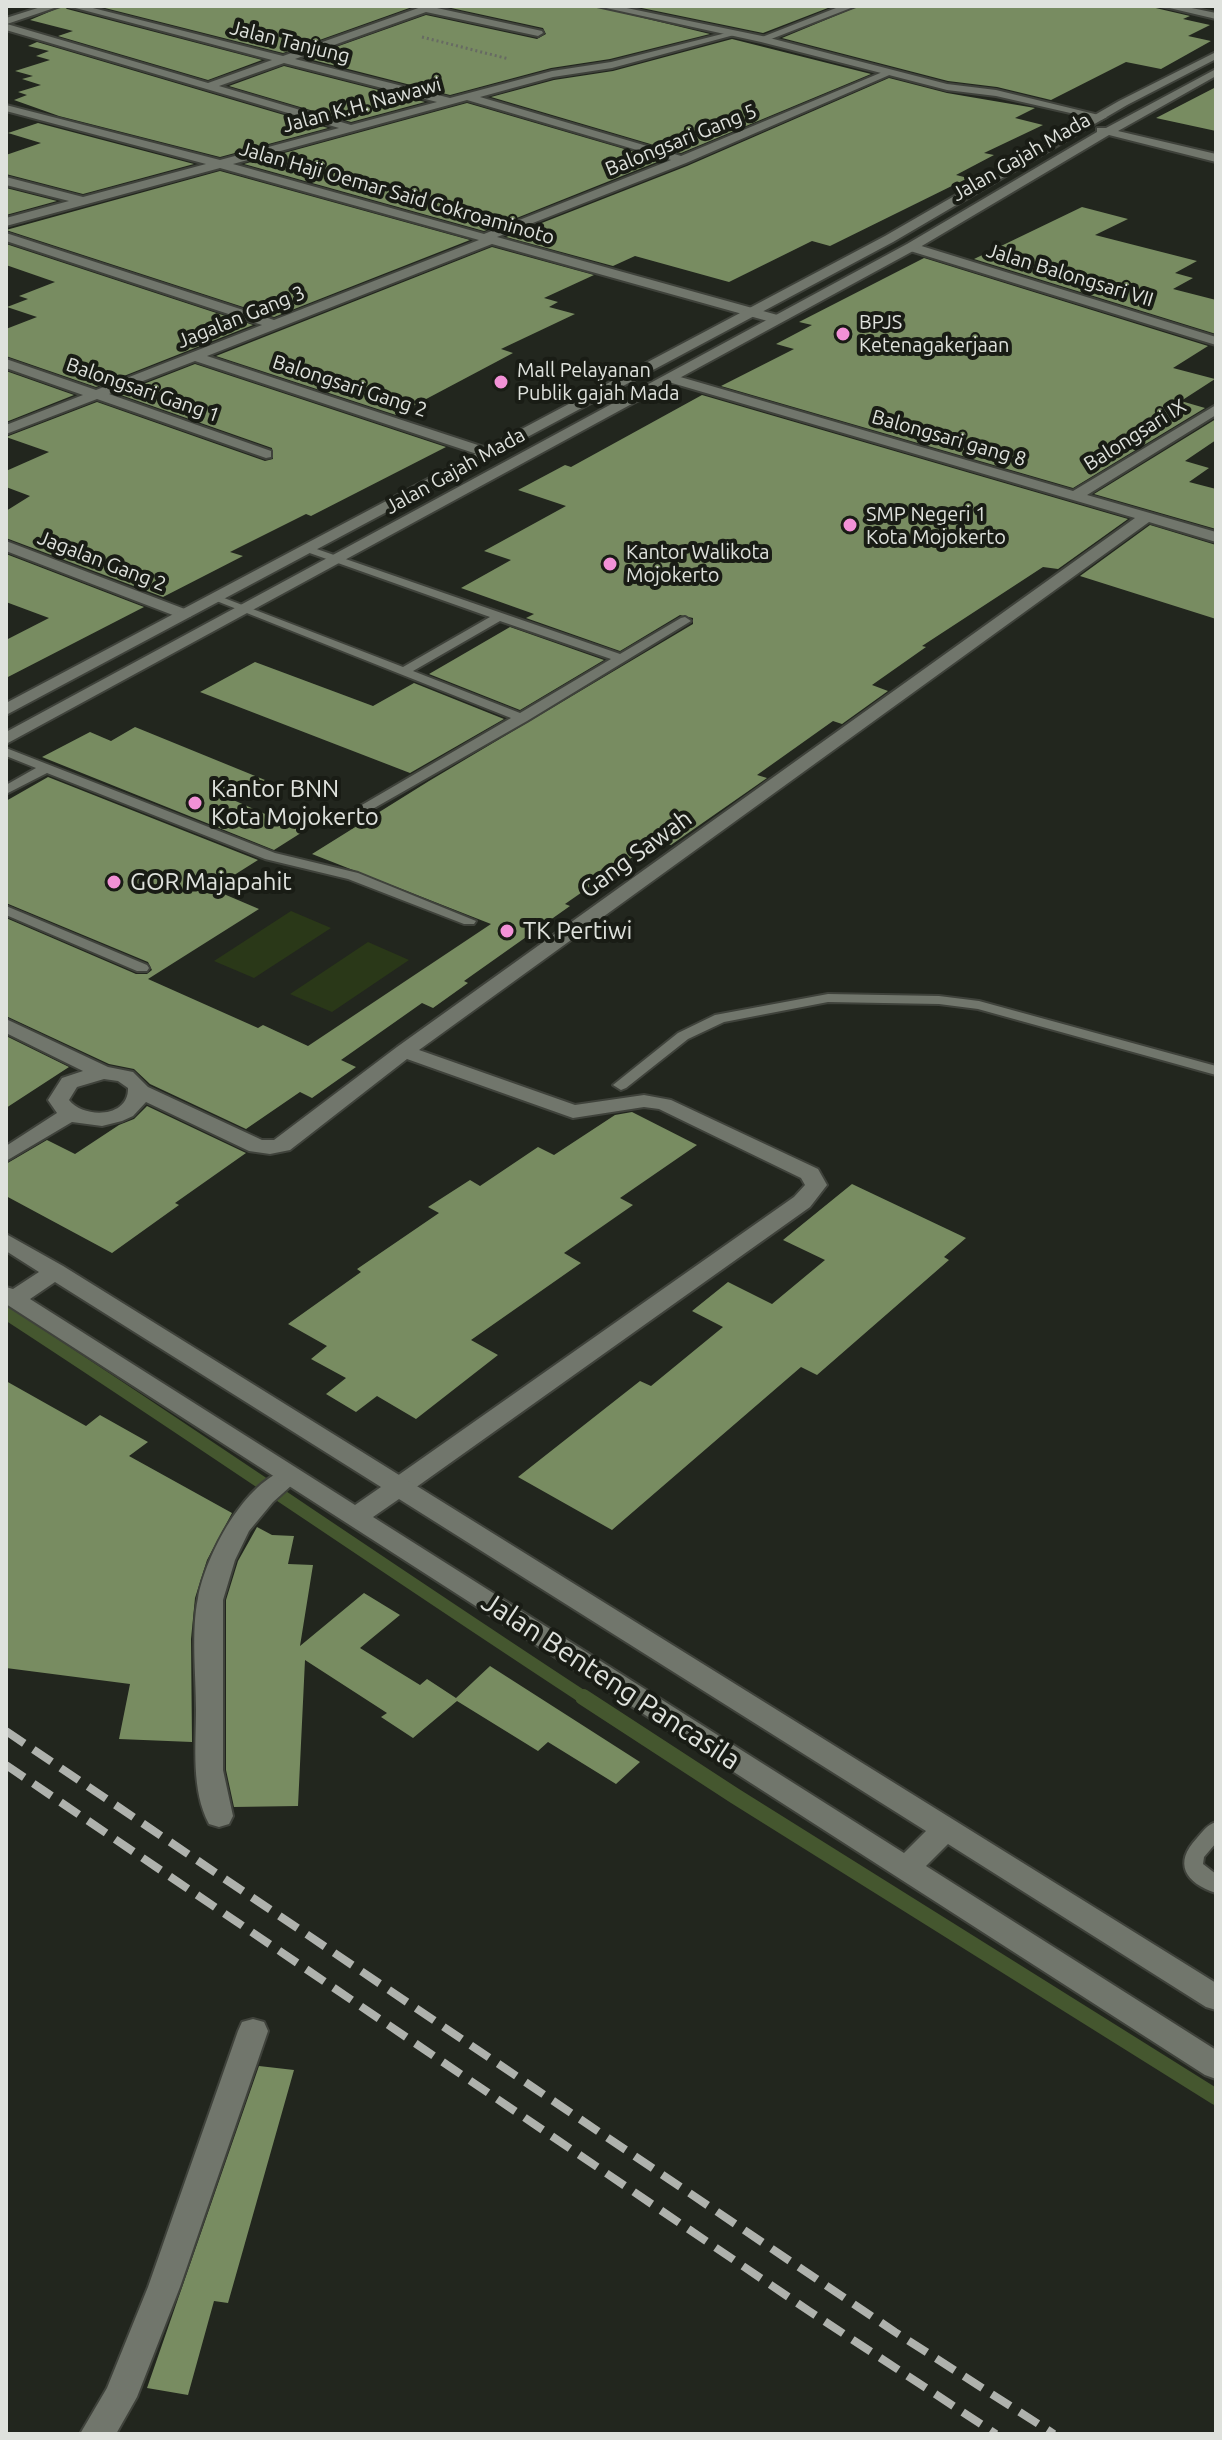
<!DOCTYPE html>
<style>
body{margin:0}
#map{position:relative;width:1222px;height:2440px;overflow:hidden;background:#22261e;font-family:Ubuntu,sans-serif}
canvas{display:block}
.frame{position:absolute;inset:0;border:8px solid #dfe2dd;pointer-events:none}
</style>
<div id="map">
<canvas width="1222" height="2440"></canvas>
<div class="frame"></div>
</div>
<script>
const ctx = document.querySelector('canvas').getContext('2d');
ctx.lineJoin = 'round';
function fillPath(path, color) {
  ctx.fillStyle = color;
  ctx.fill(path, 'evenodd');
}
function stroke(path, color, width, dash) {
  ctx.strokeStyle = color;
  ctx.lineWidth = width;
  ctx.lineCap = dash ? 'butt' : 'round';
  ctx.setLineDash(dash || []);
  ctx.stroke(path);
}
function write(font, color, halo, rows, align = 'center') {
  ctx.font = font + ' Ubuntu,sans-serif';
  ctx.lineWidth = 8;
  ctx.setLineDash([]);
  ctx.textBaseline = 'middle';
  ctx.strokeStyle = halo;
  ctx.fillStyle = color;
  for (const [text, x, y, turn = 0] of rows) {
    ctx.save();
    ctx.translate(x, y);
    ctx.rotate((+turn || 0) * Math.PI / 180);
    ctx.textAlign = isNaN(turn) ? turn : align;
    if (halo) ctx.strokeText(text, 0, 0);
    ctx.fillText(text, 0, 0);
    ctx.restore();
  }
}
fillPath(new Path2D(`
 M291 911 331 928 254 978 214 961Z
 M368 942 409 960 332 1012 290 994Z`), '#2a3818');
stroke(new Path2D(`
 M6 1313C201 1440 392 1572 586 1699`), '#45572f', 13);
stroke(new Path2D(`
 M583 1697 735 1796 1216 2097`), '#45572f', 16);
fillPath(new Path2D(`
 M63 6 67 9 262 60 208 80 58 36 73 31 30 20Z
 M97 6H415L283 53Z
 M442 6H594L710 34 610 59 551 68 450 95 305 58 426 15 537 39 546 34 543 28Z
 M632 6H833L763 33Z
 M859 6H1147L1190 16 1183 19 1210 25 1188 36 1211 41 1161 69 1126 62 1051 100 997 87 948 81 782 38Z
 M732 39 871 74 681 153 491 97 554 80 613 71Z
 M37 42 328 128 220 157 59 116 14 100 27 95 18 92 41 85 22 79 33 76 15 71 50 60 36 56 49 51 28 46Z
 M284 66 425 102 351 122 229 86Z
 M889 78 947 93 1035 108 1015 118 1043 125 984 153 994 155 956 175 968 178 830 246 812 241 729 282 635 256 613 266 506 237 687 166Z
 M1216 87V131L1156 118Z
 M467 103 662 160 484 231 244 164Z
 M38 123 194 164 83 194 6 174V155L41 143 8 133Z
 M220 171 470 240 274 317 6 230Z
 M6 188 57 201 6 215Z
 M1082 207 1128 219 1095 235 1197 261 1175 273 1193 278 1173 289 1216 300V334L974 259Z
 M6 244 253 325 96 387 6 356V329L37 317 7 307 28 299 19 296 55 282 6 265Z
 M492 247 594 275 544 298 558 302 549 307 575 314 501 349 513 353 396 415 216 356Z
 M924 258 1208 346 1173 368 1215 379 1181 401 1205 408 1073 488 721 386 794 349 776 344 812 325 799 322Z
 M195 364 446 447 311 516 306 514 230 552 243 556 163 597 6 538V511L30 496 6 487V471L49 452 6 437 97 402 265 461 273 459 272 448 118 394Z
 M6 371 74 395 6 422Z
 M702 395 1128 519 1058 569 1043 567 922 646 926 647 872 685 888 691 842 724 833 721 757 775 767 778 747 792 671 845 657 840 565 904 570 906 464 981 468 983 433 1008 422 1003 341 1060 356 1067 312 1098 300 1092 246 1129 150 1084 134 1069 109 1064 6 1016V918L136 974H147L152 970 148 962 6 903V801L48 777 258 860 212 889 259 909 148 979 258 1028 263 1025 308 1046 491 924 312 854 429 781 693 624V618L680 615 620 651 526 618 534 614 461 588 511 560 484 551 566 506 518 490 565 465 571 467Z
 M1216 419V440L1185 461 1209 468 1189 482 1216 489V529L1094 494Z
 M1150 525 1216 545V619L1080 576Z
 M6 554 144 607 6 678V640L49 618 6 602Z
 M510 627 604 660 520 710 429 674Z
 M255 662 373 706 414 683 504 719 410 773 200 692Z
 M135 727 265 780 231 799 304 831 274 850 42 757 90 732 111 741Z
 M6 1036 69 1067 6 1108Z
 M147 1106 246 1153 175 1203 179 1205 112 1253 6 1196V1164L47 1140 75 1154 119 1125 134 1119Z
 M632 1112 697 1145 620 1198 633 1205 564 1253 581 1263 471 1340 498 1355 416 1419 377 1396 356 1412 326 1394 346 1378 311 1359 327 1346 288 1324 361 1272 357 1269 439 1213 428 1207 470 1180 480 1186 538 1147 554 1155 615 1115Z
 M852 1184 966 1238 944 1257 949 1260 817 1375 801 1367 612 1530 518 1477 640 1381 651 1386 723 1327 692 1311 728 1282 772 1304 825 1260 783 1240Z
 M6 1381 86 1426 100 1415 148 1442 129 1456 232 1513 207 1560 195 1598 191 1639 192 1742 119 1739 130 1684 6 1668Z
 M257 1527 272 1535 294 1536 288 1564 313 1565 300 1646 364 1593 400 1615 360 1648 420 1685 427 1679 456 1698 490 1666 640 1762 616 1784 548 1742 538 1751 457 1701 413 1738 381 1717 387 1713 305 1660 298 1806 234 1807 226 1770V1600L238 1561Z
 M259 2066 294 2070 228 2303 214 2301 188 2395 147 2388Z`), '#788c61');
const service = new Path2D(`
 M308 546 620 654 681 618 685 617 691 621 527 721 348 823 343 822V816L511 718 209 598 219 596 403 667 490 617 304 551 302 549ZM500 621 611 659 520 713 413 671Z
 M6 748 275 853 358 873 476 921 474 924H464L348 879 265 859 47 773 6 794V785L36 768 6 756Z
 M6 906 147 965 149 968 147 971H137L6 915Z
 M828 994 939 996 979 1001 1216 1066V1075L978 1009 939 1004 828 1002 724 1022 688 1039 626 1088 621 1090 613 1085 678 1033 715 1015Z
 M1216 1822V1843L1204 1857 1203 1864 1216 1874V1893C1185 1883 1173 1863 1197 1838 1203 1831 1207 1825 1216 1822Z`);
const minor = new Path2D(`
 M44 6H60L7 24 208 83 272 60 68 6H85L283 56 424 6H439L437 8 542 31 543 33 538 36 426 12 295 59 450 98 552 71 611 62 734 31V35L612 68 553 77 480 97 681 156 885 71 894 73 686 163 497 237 781 316V322H771L492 244 207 356 496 451V457H486L195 361 109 394 271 451V457L266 458 97 399 6 434V425L83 395 6 368V359L96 390 262 325 6 241V233L274 320 479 240 220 168 6 226V218L69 201 6 185V177L83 197 206 164 6 111V105L220 160 339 128 6 30V18ZM284 63 437 102 351 125 219 86ZM467 100 671 160 484 234 233 164Z
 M841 6H856L766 41 757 39Z
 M1161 6H1182L1216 13V19Z
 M907 244H915L1216 337V345L907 250Z
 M670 374 1073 491 1216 405V415L1087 495 1216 532V542L1149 522 419 1050 575 1105 644 1095 671 1100 818 1169 827 1185 810 1207 408 1493 399 1495 390 1493 387 1487 390 1481 794 1197 805 1185 801 1178 659 1109 644 1107 573 1118 407 1059 290 1150 270 1154 249 1151 146 1102 133 1116 122 1121 102 1126 72 1122 6 1161V1146L57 1113 48 1100 62 1078 83 1071 6 1033V1019L108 1067 133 1072 148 1087 262 1140H274L397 1047 1135 518 665 381 663 378ZM104 1079 118 1081 128 1088C129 1118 84 1119 69 1100L77 1087Z
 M6 541 190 611 192 614 190 617H178L6 551Z
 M290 1468 299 1470 302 1476 273 1502 249 1531 235 1560 223 1600V1770L233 1816 229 1824 219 1827 209 1824C191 1790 196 1746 196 1709 196 1675 191 1631 198 1598 206 1555 244 1481 290 1468Z
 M253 2019 264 2022 268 2031 180 2287 137 2397 116 2434H80L107 2388 148 2287 238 2031 242 2022Z`);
const tertiary = new Path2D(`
 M597 6H617L762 36 947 84 996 90 1107 117 1101 120 996 96 947 90 761 42Z
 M6 1234 63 1266 1216 1983V2010L1206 2007 948 1844 926 1866 1216 2050V2079L1205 2075 6 1304V1287L13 1289 39 1272 6 1251ZM55 1282 381 1487 355 1505 30 1299ZM399 1499 926 1831 904 1853 373 1517Z`);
const secondary = new Path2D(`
 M1216 52V59L1127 105 893 242 6 715V703L885 236 1119 101Z
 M1216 69V76L1118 131 1216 154V162L1109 135 915 250 6 744V732L907 244 1097 132V128H1106Z`);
stroke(service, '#3f423b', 4);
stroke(minor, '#3f423b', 4);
stroke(tertiary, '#3f423b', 4);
stroke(secondary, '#3f423b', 4);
stroke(new Path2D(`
 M422 37 509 59`), '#676a63', 3, [2, 3]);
fillPath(service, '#71766c');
fillPath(minor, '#71766c');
fillPath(tertiary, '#71766c');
fillPath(secondary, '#71766c');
stroke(new Path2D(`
 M6 1731 895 2332 1054 2434
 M6 1765 809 2311 996 2434`), '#afb2ad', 8, [22, 11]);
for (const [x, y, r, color] of [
 [843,334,8,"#f291d6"],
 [501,382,8,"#f291d6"],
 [850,525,8,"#f291d6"],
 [610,564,8,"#f291d6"],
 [195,803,8,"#f291d6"],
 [114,882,8,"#f291d6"],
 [507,931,8,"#f291d6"]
]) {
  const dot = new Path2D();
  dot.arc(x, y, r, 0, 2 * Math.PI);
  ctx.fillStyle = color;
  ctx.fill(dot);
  stroke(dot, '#191c15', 3);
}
write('20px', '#dfe2dd', '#191c15', [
 ["Jalan Tanjung",290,42,14],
 ["Jalan K.H. Nawawi",362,105,-15],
 ["Balongsari Gang 5",681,140,-22],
 ["Jalan Gajah Mada",1021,157,-30],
 ["Jalan Haji Oemar Said Cokroaminoto",397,193,16],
 ["Jalan Balongsari VII",1070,275,17],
 ["Jagalan Gang 3",241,317,-22],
 ["Balongsari Gang 2",350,386,18],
 ["Balongsari Gang 1",143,390,19],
 ["Balongsari IX",1135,435,-32],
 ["Balongsari gang 8",949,438,16],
 ["Jalan Gajah Mada",455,471,-29],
 ["Jagalan Gang 2",102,561,21]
]);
write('20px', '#dfe2dd', '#191c15', [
 ["BPJS",859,322],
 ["Ketenagakerjaan",859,345],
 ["Mall Pelayanan",517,370],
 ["Publik gajah Mada",517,393],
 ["SMP Negeri 1",866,514],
 ["Kota Mojokerto",866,537],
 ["Kantor Walikota",626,552],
 ["Mojokerto",626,575]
], 'left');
write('24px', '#dfe2dd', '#191c15', [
 ["Kantor BNN",211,789],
 ["Kota Mojokerto",211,817],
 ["GOR Majapahit",130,882],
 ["TK Pertiwi",523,931]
], 'left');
write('24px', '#dfe2dd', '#191c15', [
 ["Gang Sawah",636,854,-36]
]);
write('28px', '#dfe2dd', '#191c15', [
 ["Jalan Benteng Pancasila",611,1681,33]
]);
</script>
